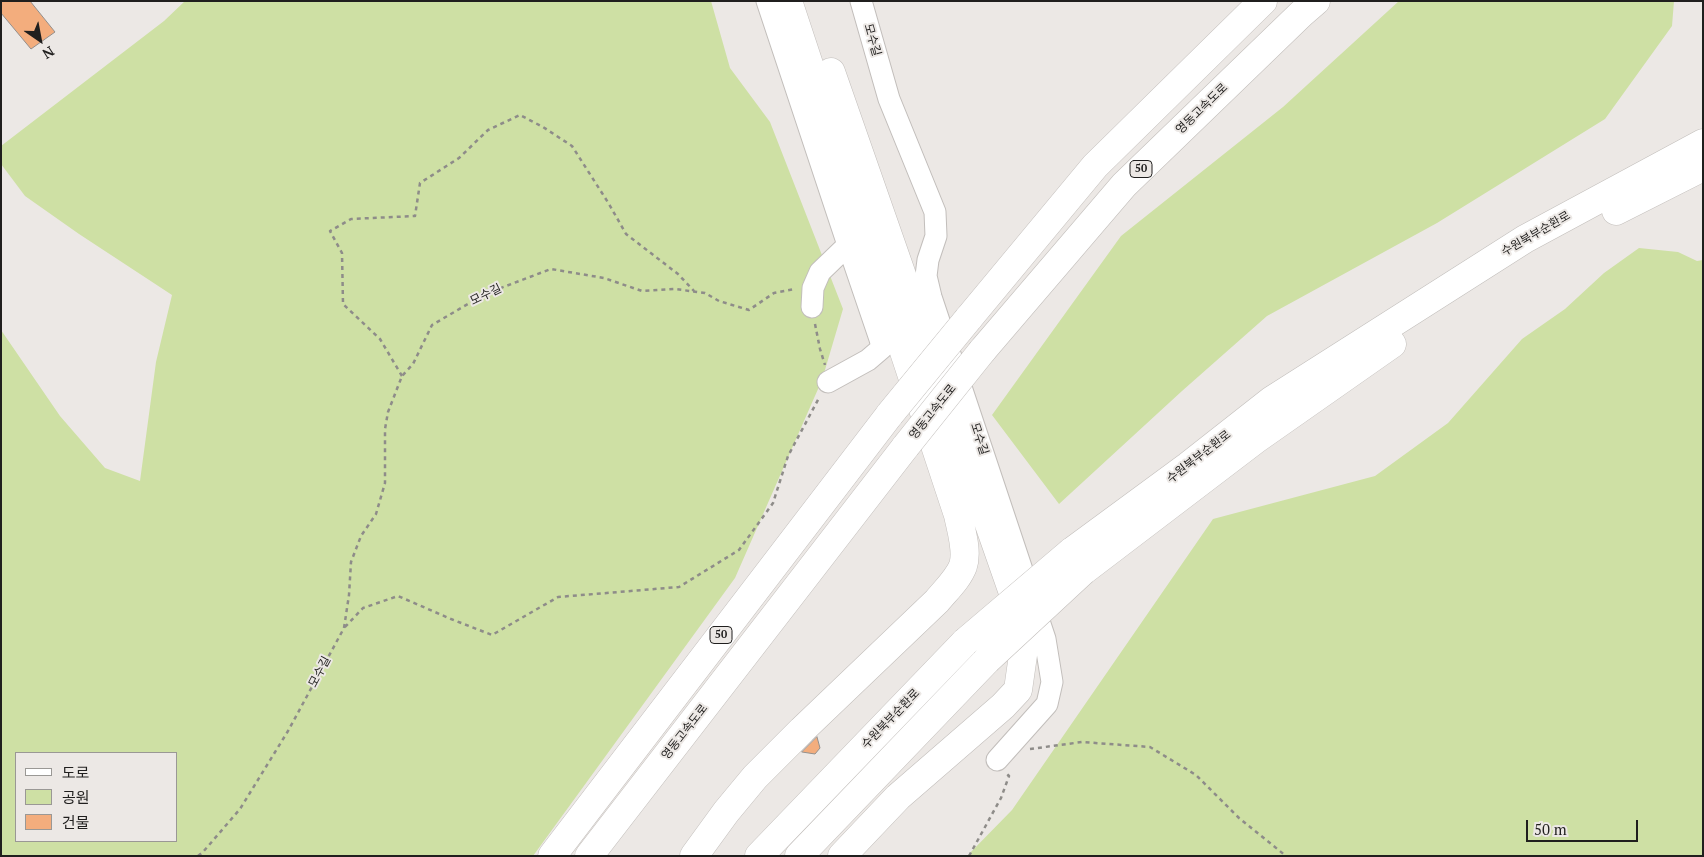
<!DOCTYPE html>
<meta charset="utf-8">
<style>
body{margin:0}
#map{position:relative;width:1704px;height:857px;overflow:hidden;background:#ece8e5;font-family:"PT Serif","Noto Sans KR",serif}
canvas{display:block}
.frame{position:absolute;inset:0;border:2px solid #201f1e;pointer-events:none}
.legend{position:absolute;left:15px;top:752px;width:162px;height:90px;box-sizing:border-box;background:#ece8e5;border:1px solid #9a9895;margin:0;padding:6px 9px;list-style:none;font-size:15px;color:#201f1e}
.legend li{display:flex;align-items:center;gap:10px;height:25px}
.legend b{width:25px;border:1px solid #9a9895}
.north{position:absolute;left:15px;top:15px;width:50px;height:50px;-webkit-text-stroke:4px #ece8e5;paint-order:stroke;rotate:147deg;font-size:14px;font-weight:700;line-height:20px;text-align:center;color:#201f1e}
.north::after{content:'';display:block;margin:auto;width:18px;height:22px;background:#201f1e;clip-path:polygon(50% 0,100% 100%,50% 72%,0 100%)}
.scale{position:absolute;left:1526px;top:820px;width:112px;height:22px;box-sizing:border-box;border:2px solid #201f1e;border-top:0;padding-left:6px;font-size:15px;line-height:18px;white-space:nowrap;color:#201f1e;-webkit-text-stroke:4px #ece8e5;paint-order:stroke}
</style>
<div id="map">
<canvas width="1704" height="857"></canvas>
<div class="frame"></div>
<ul class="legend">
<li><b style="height:6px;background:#fff"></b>도로</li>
<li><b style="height:14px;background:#cee0a4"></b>공원</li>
<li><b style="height:14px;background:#f3ad7d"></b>건물</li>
</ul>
<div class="north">N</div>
<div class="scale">50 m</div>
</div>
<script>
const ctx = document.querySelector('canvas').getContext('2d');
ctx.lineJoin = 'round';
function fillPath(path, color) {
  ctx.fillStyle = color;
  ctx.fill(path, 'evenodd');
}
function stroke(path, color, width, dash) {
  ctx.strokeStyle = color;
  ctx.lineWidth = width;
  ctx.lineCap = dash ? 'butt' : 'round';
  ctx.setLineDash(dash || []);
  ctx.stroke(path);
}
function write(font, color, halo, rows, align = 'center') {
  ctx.font = font + ' "PT Serif","Noto Sans KR",serif';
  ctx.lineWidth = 4;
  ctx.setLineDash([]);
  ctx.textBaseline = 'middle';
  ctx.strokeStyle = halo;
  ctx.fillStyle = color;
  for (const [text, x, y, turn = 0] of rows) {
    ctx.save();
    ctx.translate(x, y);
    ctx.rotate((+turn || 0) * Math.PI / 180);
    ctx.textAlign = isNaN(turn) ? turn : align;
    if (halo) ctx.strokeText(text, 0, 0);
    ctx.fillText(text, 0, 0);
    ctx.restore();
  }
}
fillPath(new Path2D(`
 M185 1H711L730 68 770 122 843 309 822 380 735 578 533 856H1V330L60 416 105 468 140 481 156 362 172 295 79 234 25 196 1 164V146L164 21ZM16 753H176V841H16Z
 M1399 1H1674L1672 26 1605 119 1437 223 1267 316 1182 391 1059 504 992 415 1121 236 1283 107Z
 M1639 248 1678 252 1697 261 1703 260V856H967L1012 810 1213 519 1375 476 1448 423 1522 339 1565 309 1604 273Z`), '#cee0a4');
const building = new Path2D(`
 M1 1H30L55 32 31 49 1 13Z
 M817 737 820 748 815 754 802 752Z`);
fillPath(building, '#f3ad7d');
stroke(building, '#938f8c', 1);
const minor = new Path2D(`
 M767 1 848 245 820 272 813 288 812 307
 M861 1 889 99 935 212 936 236 928 260 926 276 931 297 1045 639 1052 682 1047 704 997 760
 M828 382 868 360 882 348 880 339 848 245`);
const highway = new Path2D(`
 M831 72 1020 613 1026 634 1018 690 1003 706 898 797 842 856
 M1616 211 1703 167
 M968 319 1095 166 1263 1
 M982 351 1124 185 1301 14 1316 1
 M1071 552 1188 466 1272 400 1525 239 1703 143
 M1083 571 1255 440 1392 344
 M552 856 890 414
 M589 856 906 446
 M694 856 726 812 755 777 802 730 937 601C946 590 958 579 963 566 968 551 961 530 958 515L788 1
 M759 856 965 642
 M799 856 987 660`);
stroke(minor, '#c2bebb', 23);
stroke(highway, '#c2bebb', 29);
stroke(new Path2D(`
 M815 324 820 349 825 365
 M402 376 380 339 343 304 342 253 330 231 351 219 415 216 420 183 459 158 488 130 520 115 543 127 572 146 609 204 626 234 678 274 694 291
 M345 627 363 608 398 596 451 619 492 635 558 597 679 587 739 550 773 503 788 456 819 398
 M1030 749 1082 742 1150 747 1196 775 1239 818 1286 856
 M198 856 203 852 240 809 288 731 344 628 349 595 351 562 361 536 376 514 385 483V429L388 412 402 376 413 364 432 325 485 294 551 269 604 278 642 291 675 289 705 293 719 301 749 310 774 293 795 289
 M969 856 1001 798 1009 776 1006 773`), '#8e8c89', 2.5, [4, 4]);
stroke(minor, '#fff', 21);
stroke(highway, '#fff', 28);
const highwayBridge = new Path2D(`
 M890 414 968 319
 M906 446 982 351
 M965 642 1071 552
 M987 660 1083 571`);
stroke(highwayBridge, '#c2bebb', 29, []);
stroke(highwayBridge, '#fff', 28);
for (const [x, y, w] of [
 [1141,169,22],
 [721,635,22]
]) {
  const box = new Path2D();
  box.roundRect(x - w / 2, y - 8.5, w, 17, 4);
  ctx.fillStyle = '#ece8e5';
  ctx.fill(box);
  stroke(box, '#201f1e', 1);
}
write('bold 11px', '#201f1e', null, [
 ["50",1141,169],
 ["50",721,635]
]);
write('12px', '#201f1e', '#ece8e5', [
 ["모수길",872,40,74],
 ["영동고속도로",1202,109,-44],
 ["수원북부순환로",1536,234,-30],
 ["모수길",486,295,-26],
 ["영동고속도로",933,412,-51],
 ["모수길",979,439,72],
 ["수원북부순환로",1199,457,-38],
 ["모수길",320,672,-62],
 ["수원북부순환로",891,719,-46],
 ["영동고속도로",685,732,-52]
]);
</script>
